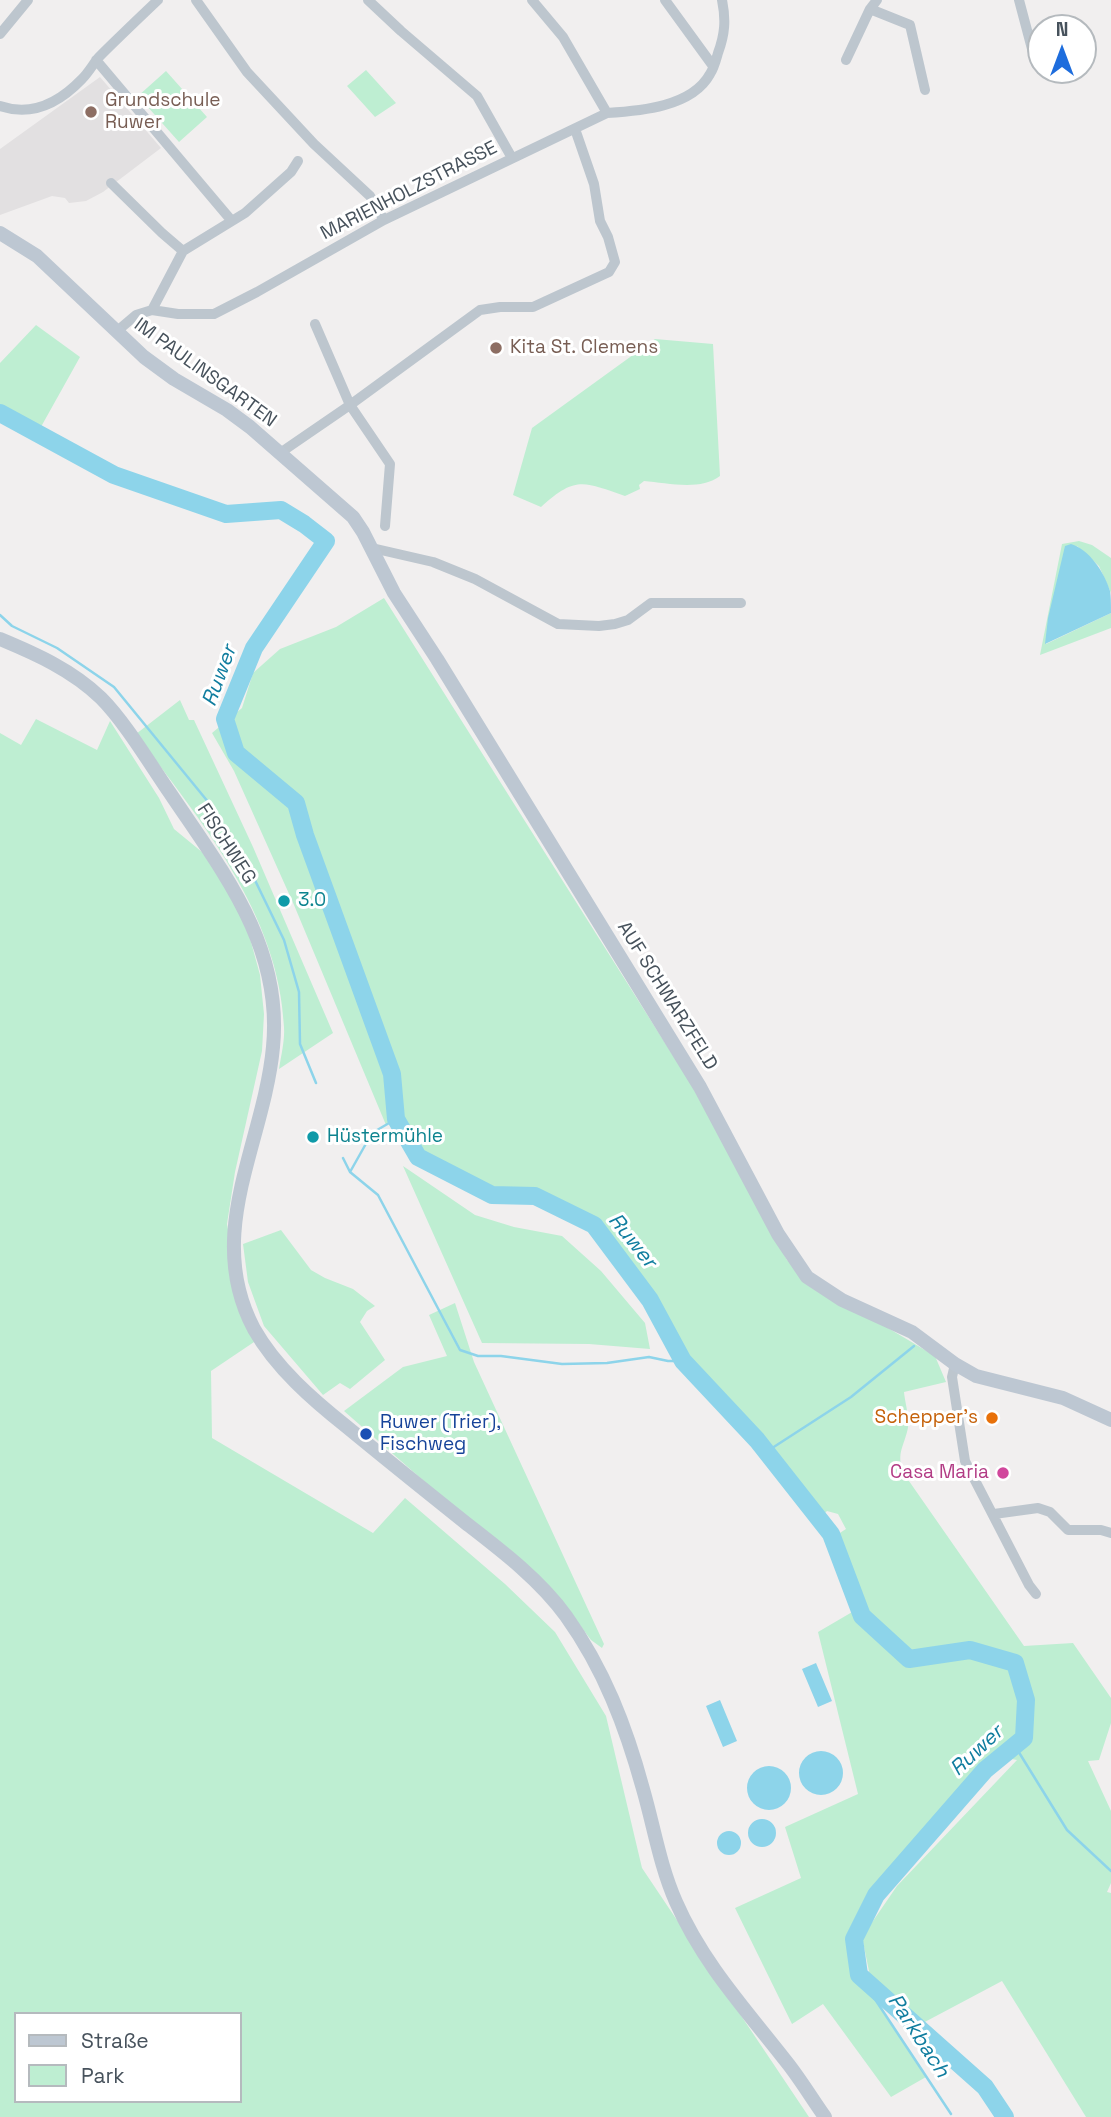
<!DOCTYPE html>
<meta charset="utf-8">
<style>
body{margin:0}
#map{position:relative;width:1111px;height:2117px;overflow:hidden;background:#f1efef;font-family:"Space Grotesk",sans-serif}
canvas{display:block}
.legend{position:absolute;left:14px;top:2012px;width:228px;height:91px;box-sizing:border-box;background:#fff;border:2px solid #b5babe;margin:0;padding:9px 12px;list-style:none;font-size:21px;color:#47525c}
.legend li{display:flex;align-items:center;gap:14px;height:35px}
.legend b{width:35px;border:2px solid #b5babe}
.north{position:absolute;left:1027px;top:14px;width:70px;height:70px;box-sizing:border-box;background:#fff;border:2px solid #b5babe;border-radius:50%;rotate:0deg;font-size:19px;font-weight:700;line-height:28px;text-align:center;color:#47525c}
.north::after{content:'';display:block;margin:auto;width:24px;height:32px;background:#1e6ddd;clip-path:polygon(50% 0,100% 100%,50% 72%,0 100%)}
</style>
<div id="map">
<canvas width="1111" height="2117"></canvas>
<ul class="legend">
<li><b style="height:9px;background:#bdc7d2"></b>Straße</li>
<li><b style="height:19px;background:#beeed2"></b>Park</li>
</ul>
<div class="north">N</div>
</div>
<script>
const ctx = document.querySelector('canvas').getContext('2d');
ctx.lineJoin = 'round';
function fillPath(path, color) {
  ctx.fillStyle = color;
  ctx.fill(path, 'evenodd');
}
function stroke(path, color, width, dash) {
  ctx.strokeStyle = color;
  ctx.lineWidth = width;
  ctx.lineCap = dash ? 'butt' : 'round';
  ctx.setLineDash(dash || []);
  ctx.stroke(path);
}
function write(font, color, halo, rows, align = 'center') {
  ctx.font = font + ' "Space Grotesk",sans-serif';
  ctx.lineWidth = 6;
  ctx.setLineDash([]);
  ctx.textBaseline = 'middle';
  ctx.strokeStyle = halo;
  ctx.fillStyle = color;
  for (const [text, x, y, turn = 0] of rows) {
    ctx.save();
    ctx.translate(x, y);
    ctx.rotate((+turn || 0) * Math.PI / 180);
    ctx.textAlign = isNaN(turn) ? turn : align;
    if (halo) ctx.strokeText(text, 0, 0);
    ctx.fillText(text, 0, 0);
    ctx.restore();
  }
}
fillPath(new Path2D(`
 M100 77 161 148 103 192 86 201 69 203 65 198 52 196 0 215V149Z`), '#e2e0e1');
fillPath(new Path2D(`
 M366 70 396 103 375 117 347 86Z
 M166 71 207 117 179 142 138 96Z
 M36 325 80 357 37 434 0 413V363Z
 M655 339 713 344 720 476C701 491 667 483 644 481L639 485 640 489 625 496C584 482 576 475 541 507L513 495 532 428Z
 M1079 541 1092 545 1111 558V593L1099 566 1077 546C1062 580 1049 606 1046 644L1111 613V628L1040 655 1062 544Z
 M384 598 691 1084 787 1260 888 1328 935 1356 946 1382 904 1392C905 1403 911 1422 907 1432 902 1450 898 1452 902 1471L1024 1646 1073 1643 1111 1698V1723L1099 1760 1088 1761 1111 1811V1883L1107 1892 1111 1893V2117H1086L1002 1981 921 2024 870 1976 862 1937 897 1886 1017 1760 1001 1757 985 1770 876 1895 854 1939 859 1975 926 2077 891 2097 823 2004 792 2024 735 1908 801 1878 785 1827 858 1794 818 1632 859 1608 832 1538 846 1529 838 1514 827 1511 819 1519 766 1452 683 1361 650 1300 594 1225 535 1196 492 1195 418 1157 396 1119 386 1125 294 905 234 771 212 733 242 708 253 673 280 649 336 627Z
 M180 700 189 720H194L253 847 333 1033 279 1069C281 1056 285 1040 284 1027 279 914 200 820 136 734Z
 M36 719 97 750 110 721 159 798 174 829 202 852 223 882 248 931 260 975 264 1014 262 1051 235 1172 227 1224 238 1282 260 1338 211 1371 212 1438 373 1533 405 1498 505 1584 555 1632 606 1716 642 1868 809 2117H0V733L21 745ZM16 2014H240V2101H16Z
 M403 1166 475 1215 514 1227 562 1236 601 1271 645 1323 650 1349 589 1344 482 1343Z
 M281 1230 311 1270 325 1278 353 1289 375 1306 367 1311 360 1322 385 1360 350 1389 340 1383 323 1395 264 1326 248 1282 243 1244Z
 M455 1303 474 1362 604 1644 602 1648 591 1640 564 1604 344 1411 403 1367 447 1356 429 1315Z`), '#beeed2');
fillPath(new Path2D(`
 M1071 544C1089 549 1105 573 1110 591 1111 597 1111 606 1111 613L1045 644 1048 618 1065 546Z
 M816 1663 832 1701 818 1707 802 1669Z
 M720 1700 737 1741 723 1747 706 1706Z
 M799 1773a22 22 0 1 1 44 0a22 22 0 1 1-44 0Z
 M747 1788a22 22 0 1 1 44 0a22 22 0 1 1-44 0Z
 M748 1833a14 14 0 1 1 28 0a14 14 0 1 1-28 0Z
 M717 1843a12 12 0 1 1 24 0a12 12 0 1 1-24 0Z`), '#8dd4ea');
stroke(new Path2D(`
 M0 615 12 626 57 648 114 687 209 803 251 872 284 940 299 992 300 1044 316 1083
 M343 1158 350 1172 378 1195 460 1350 478 1356H501L562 1364 607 1363 649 1357 668 1361H683
 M350 1172 372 1133 396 1119
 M766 1452 851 1397 914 1346
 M1015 1746 1067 1830 1111 1871
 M859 1975 951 2114`), '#8dd4ea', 2.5);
stroke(new Path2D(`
 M0 413 114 475 226 514 281 510 304 524 326 541 254 648 225 719 236 753 296 803 305 835 392 1074 396 1119 418 1157 492 1195 535 1196 594 1225 650 1300 683 1361 757 1440 831 1534 862 1616 909 1659 970 1650 1015 1663 1026 1700 1024 1738 985 1770 876 1895 854 1939 859 1975 985 2087 1005 2117`), '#8dd4ea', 18);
stroke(new Path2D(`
 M196 0 247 72 314 144 370 196 384 220
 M368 0 401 31 477 96 512 158
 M532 0 563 37 607 113
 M665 0 713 66
 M877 0 870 9 910 25 925 90
 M1019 0 1036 64 1041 63
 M0 34 28 0
 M1083 54H1087
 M96 60 231 220
 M846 60 870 9
 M0 106C32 117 60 102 82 79 89 72 93 64 99 57 118 38 138 19 158 0
 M111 183 162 233 183 251
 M152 310 183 251 245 213 291 172 298 161
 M315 324 350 405 390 464 385 526
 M116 332 136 315 152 310 178 314H214L257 292 384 220 607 113C640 111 692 107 710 74 714 68 716 60 718 53 725 34 726 20 722 0
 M280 453 350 405 480 310 500 307H533L609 272 615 262 608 237 600 221 594 184 575 129
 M372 548 433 562 475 579 558 624 599 626 615 624 628 620 651 603H741
 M955 1364 952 1377 965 1461 1029 1585 1036 1594
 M994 1514 1038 1508 1050 1512 1068 1530H1101L1111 1533`), '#bdc6ce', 10);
stroke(new Path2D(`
 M0 233 37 256 144 357 174 379 227 410 250 427 353 517 363 532 394 593 437 659 700 1087 778 1234 807 1277 842 1300 912 1332 955 1364 976 1376 1063 1398 1111 1420
 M0 639C36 654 72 670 101 698 125 722 150 764 170 793 223 872 283 946 273 1047 264 1144 203 1233 254 1329 276 1368 313 1400 347 1427 387 1460 427 1492 467 1524 502 1551 540 1580 566 1616 604 1669 626 1727 643 1789 654 1827 660 1866 676 1902 703 1964 748 2012 789 2065 802 2082 813 2100 825 2117`), '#bdc7d2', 14);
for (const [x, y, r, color] of [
 [91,112,7,"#8d6e63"],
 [496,348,7,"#8d6e63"],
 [284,901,7,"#0f9aa8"],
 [313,1137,7,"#0f9aa8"],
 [992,1418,7,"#e8710a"],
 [366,1434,7,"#1a4fb4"],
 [1003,1473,7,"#d1479c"]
]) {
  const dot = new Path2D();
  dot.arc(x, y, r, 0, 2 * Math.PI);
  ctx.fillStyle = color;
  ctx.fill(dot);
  stroke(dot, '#fff', 2.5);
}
write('19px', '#785e54', '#fff', [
 ["Grundschule",105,101],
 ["Ruwer",105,123],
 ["Kita St. Clemens",510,348]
], 'left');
write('19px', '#47525c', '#fff', [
 ["MARIENHOLZSTRASSE",409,191,-27],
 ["IM PAULINSGARTEN",205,373,36],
 ["FISCHWEG",226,844,57],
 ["AUF SCHWARZFELD",667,996,58]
]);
write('19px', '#0d838f', '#fff', [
 ["3.0",298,901],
 ["Hüstermühle",327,1137]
], 'left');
write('19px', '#c56008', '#fff', [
 ["Schepper's",978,1418]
], 'right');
write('19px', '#164399', '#fff', [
 ["Ruwer (Trier),",380,1423],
 ["Fischweg",380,1445]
], 'left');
write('19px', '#b23c85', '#fff', [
 ["Casa Maria",989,1473]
], 'right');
write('italic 21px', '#107d9f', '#fff', [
 ["Ruwer",220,676,-70],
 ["Ruwer",632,1241,51],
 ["Ruwer",977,1751,-43],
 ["Parkbach",918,2036,57]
]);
</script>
